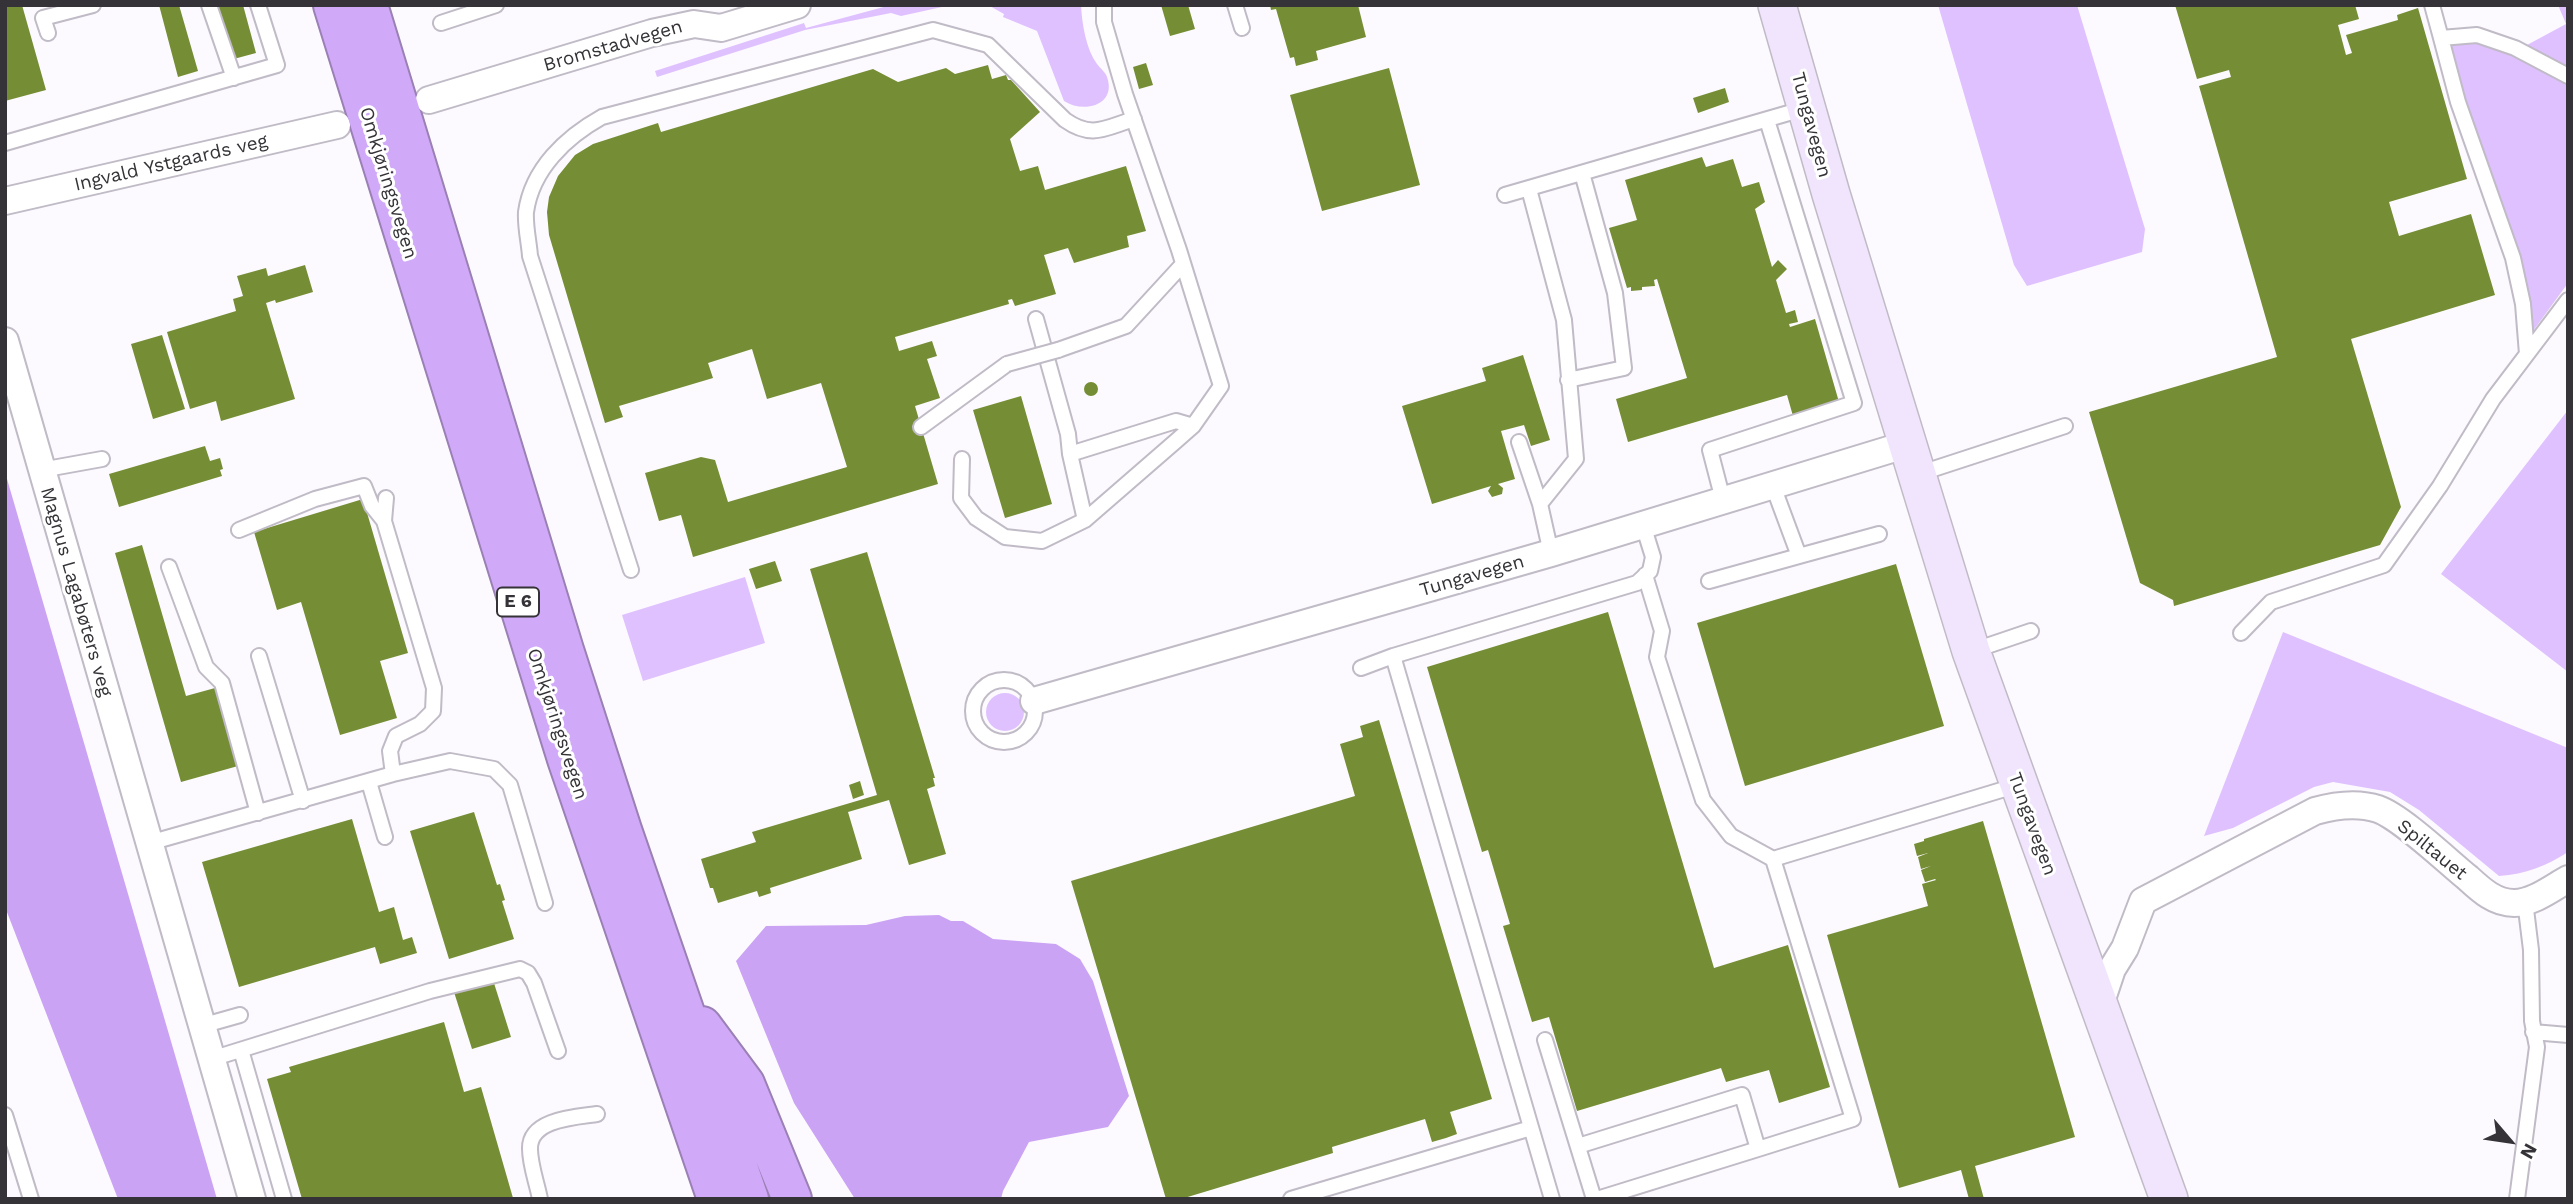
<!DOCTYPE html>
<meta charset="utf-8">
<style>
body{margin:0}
#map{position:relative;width:2573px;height:1204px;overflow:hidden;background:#fcfafe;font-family:"Work Sans",sans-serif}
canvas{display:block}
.frame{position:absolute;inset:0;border:7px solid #353337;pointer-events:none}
.north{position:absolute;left:2475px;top:1106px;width:70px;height:70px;-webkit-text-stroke:5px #fff;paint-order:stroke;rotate:119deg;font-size:19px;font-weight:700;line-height:28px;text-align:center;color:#353337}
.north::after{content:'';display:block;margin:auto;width:24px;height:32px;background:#353337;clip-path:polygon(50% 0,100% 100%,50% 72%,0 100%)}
</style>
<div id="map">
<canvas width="2573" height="1204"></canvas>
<div class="frame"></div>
<div class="north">N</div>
</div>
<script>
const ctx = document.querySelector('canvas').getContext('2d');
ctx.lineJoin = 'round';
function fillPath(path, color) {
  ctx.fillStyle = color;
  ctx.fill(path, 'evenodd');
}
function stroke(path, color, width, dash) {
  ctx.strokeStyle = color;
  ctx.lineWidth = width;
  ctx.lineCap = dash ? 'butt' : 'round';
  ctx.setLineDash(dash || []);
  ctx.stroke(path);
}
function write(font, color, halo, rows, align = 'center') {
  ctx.font = font + ' "Work Sans",sans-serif';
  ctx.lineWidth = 6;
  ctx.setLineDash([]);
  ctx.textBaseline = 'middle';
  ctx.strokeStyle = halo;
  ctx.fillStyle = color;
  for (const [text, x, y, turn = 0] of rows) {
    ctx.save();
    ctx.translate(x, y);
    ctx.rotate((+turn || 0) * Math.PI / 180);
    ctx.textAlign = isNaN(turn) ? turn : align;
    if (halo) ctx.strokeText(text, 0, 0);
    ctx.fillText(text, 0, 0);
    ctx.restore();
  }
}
fillPath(new Path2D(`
 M891 5H951L901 16 891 13 805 30 657 77 655 71 804 23 806 28Z
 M988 5H1081C1082 24 1086 49 1097 64 1100 68 1106 73 1107 77 1117 105 1084 114 1064 101L1037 31 1003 17 1004 14Z
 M1938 5H2077L2145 229 2142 252 2027 286 2014 265Z
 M2558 5H2568V67L2527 45 2566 24Z
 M2477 35 2568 80V283L2533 331 2516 243 2460 92 2448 37Z
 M2568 410V672L2441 574Z
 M745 577 765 643 643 681 622 615Z
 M2283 632 2568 748V852C2546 866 2526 874 2499 876L2419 810 2390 792 2333 782 2314 787 2233 828 2204 836Z
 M986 712a19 19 0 1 1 38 0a19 19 0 1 1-38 0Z`), '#dfc1ff');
fillPath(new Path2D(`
 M5 472 217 1199H118L5 907Z
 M939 915 951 921H963L993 939 1056 944 1080 959 1093 981 1129 1096 1108 1127 1029 1142 1003 1191 1001 1199H855L794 1103 736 961 766 926 866 925 905 916Z`), '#cba3f4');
fillPath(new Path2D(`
 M5 5H22L46 90 5 101Z
 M159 5H179L198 71 178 77Z
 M215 5H243L256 53 230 60Z
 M1161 5H1188L1195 29 1170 36Z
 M1270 5H1358L1366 37 1316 51 1318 60 1296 66 1294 57 1290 58 1276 9 1271 10Z
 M2175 5H2355L2359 19 2338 25 2346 55 2352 53 2346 35 2398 20 2397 15 2418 8 2467 179 2389 202 2399 236 2471 214 2495 295 2351 339 2401 507 2380 545 2174 606 2173 600 2140 583 2089 412 2277 357 2199 86 2231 77 2229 70 2197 79Z
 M1146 63 1153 85 1139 89 1133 67Z
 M988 65 992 79 1006 75 1008 80H1011L1040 112 1010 139 1020 171 1038 166 1045 190 1126 166 1146 231 1127 236 1129 247 1074 263 1068 248 1044 255 1056 294 1015 306 1012 299 1008 300 1009 304 895 337 899 351 932 341 937 356 927 359 940 398 915 406 938 484 693 557 681 515 659 521 645 473 701 457 715 460 728 502 847 467 821 383 767 399 752 349 708 363 713 378 619 406 623 417 605 423 549 235 547 212 549 197 558 176 575 155 593 144 658 123 661 132 873 69 898 82 946 68 955 74Z
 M1389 68 1420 185 1322 211 1290 95Z
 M1725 88 1729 102 1698 113 1693 98Z
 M1702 157 1706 167 1733 159 1742 187 1759 182 1765 202 1755 209 1772 267 1778 260 1787 269 1776 280 1786 313 1795 310 1798 322 1789 324 1790 327 1815 319 1839 402 1793 416 1787 395 1628 442 1616 399 1687 378 1657 279 1654 280 1655 286 1642 287V290L1631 291V287L1627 288 1609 228 1637 220 1625 180Z
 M305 265 313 292 276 303 275 300 266 303 295 399 221 421 216 401 190 409 167 332 236 311 233 299 243 296 237 276 266 268 268 276Z
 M162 335 185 409 153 419 131 344Z
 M1523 355 1550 440 1531 446 1524 425 1501 431 1515 479 1498 484 1503 488 1502 494 1492 497 1488 491 1491 486 1432 504 1402 406 1486 381 1482 368Z
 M1084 389a7 7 0 1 1 14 0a7 7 0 1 1-14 0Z
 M1021 396 1052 504 1005 518 973 410Z
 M205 446 210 461 220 458 223 469 220 470 222 476 119 507 109 474Z
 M363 499 408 653 380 661 397 718 340 735 301 602 277 610 254 532Z
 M142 545 186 696 215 688 238 766 181 782 115 553Z
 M867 552 935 778H933L935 786 927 789 946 854 909 865 889 800 848 812 862 859 770 888 771 893 759 897 757 891 718 903 713 888H710L701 859 756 842 752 832 877 795 810 569Z
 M775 561 782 581 756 589 749 569Z
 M1896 564 1944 726 1745 786 1697 623Z
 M1608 612 1714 968 1788 945 1830 1087 1779 1103 1769 1070 1726 1082 1721 1068 1577 1111 1549 1017 1532 1022 1503 926 1510 924 1488 850 1482 852 1427 667Z
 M1379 720 1492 1099 1450 1112 1457 1134 1446 1138 1432 1142 1425 1119 1332 1147 1333 1153 1181 1199H1166L1071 881 1355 796 1340 744 1363 737 1360 726Z
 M860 781 864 795 853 799 849 785Z
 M474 812 497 885 500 884 505 900 502 901 514 939 449 959 410 831Z
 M352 819 379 912 394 907 403 940 412 937 417 953 380 964 375 947 239 987 202 862Z
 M1983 821 2075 1137 1975 1166 1984 1199H1969L1961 1170 1899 1188 1827 935 1928 906 1922 884 1936 880 1935 879 1925 882 1921 870 1931 866 1921 869 1918 857 1928 853 1917 856 1914 844 1924 841V839Z
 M493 980 511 1037 472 1049 454 992Z
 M444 1022 464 1092 481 1087 513 1198 302 1199 267 1079 291 1072 289 1067 299 1064Z`), '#758e35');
const lane = new Path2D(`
 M209 5 234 78
 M1235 5 1242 28
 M2432 5 2441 38 2477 35 2515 48 2568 76
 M441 23 496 5
 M48 33 43 18 93 5
 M2441 38 2458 102 2513 258 2523 304 2527 354
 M5 143 277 65 258 5
 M1529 189 1564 320 1576 459 1540 504
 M1505 195 1806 108
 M1036 319 1068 434 1070 454 1085 520
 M1058 350 1126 326 1183 264
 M1568 380 1624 368 1615 293 1582 173
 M921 427 1007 364
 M1519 442 1540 504 1551 553
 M1070 454 1176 421 1193 426
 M962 459 961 498 976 518 1005 537 1042 541 1085 520 1176 441 1193 426 1221 386 1179 250 1125 94 1104 22V5
 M41 470 102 459
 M1918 474 2065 426
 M1773 486 1799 556 1879 534
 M386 498 384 521 434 688 433 711 420 724 396 736 390 751 393 774
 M1723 500 1710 450 1854 403 1767 120
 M239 530 315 499 364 486 372 506 384 521
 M169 567 206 667 222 683 258 813
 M631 570 530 256C529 242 525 226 526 212 532 169 566 137 602 117L933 30 988 45 1065 120C1092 139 1105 128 1134 119
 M1645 575 1662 631 1657 657 1703 800 1731 836 1773 859 2018 785
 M1709 581 1799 556
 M2241 633 2271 602 2384 565 2440 486 2493 399 2568 300
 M1972 651 2031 631
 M259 656 303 801
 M1393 656 1552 1199
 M1361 668 1393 656 1637 583 1650 571 1653 557 1643 525
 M973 711a31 31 0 1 1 62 0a31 31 0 1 1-62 0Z
 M369 782 385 837
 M149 843 393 774 450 761 494 769 510 785 545 903
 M201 1026 240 1015
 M2533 1032 2568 1035
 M1545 1040 1594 1199
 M241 1050 284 1199
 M211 1059 430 991 520 969 528 973 534 983 558 1051
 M5 1115 31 1199
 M1578 1146 1742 1095 1758 1149 1597 1199
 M1758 1149 1853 1119 1773 859
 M540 1199C537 1183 530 1165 530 1149 529 1119 576 1117 597 1114
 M1291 1199 1531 1128
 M2517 1199 2537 1047 2532 1021 2531 950 2525 901`);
const street = new Path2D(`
 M429 100 652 33 694 24 721 28 797 5
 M5 201 337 125
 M5 341 252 1199
 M1034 701 1551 553 1908 444
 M2099 1008 2112 969 2125 948 2143 901 2315 811C2336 805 2357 802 2378 809 2401 817 2447 861 2468 878 2481 890 2495 903 2514 903 2533 903 2552 888 2568 879`);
const secondary = new Path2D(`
 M1777 5 1831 194 1971 651 2169 1199`);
const highway = new Path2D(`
 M333 5 567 759 717 1199
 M368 5 564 650 622 830 749 1199
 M702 1026 745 1084 792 1199`);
stroke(lane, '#c0bbc6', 18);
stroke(street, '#c0bbc6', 30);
stroke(secondary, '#c0bbc6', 40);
stroke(highway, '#9a80b4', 42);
stroke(lane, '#fff', 14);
stroke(street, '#fff', 26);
stroke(secondary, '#f1e5fd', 37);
stroke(highway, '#d0a9f8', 38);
const laneBridge = new Path2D(`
 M1007 364 1058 350`);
stroke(laneBridge, '#c0bbc6', 18, []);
stroke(laneBridge, '#fff', 14);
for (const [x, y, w] of [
 [518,602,42]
]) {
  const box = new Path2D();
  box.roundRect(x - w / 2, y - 14.5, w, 29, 5);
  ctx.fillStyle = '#fff';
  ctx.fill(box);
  stroke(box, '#353337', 2);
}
write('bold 18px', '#353337', null, [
 ["E 6",518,602]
]);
write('19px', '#353337', '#fff', [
 ["Bromstadvegen",613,46,-16],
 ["Tungavegen",1811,125,75],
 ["Ingvald Ystgaards veg",171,163,-13],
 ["Omkjøringsvegen",388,183,73],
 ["Tungavegen",1472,576,-16],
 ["Magnus Lagabøters veg",76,592,74],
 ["Omkjøringsvegen",557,724,72],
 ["Tungavegen",2032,824,70],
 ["Spiltauet",2432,850,39]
]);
</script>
